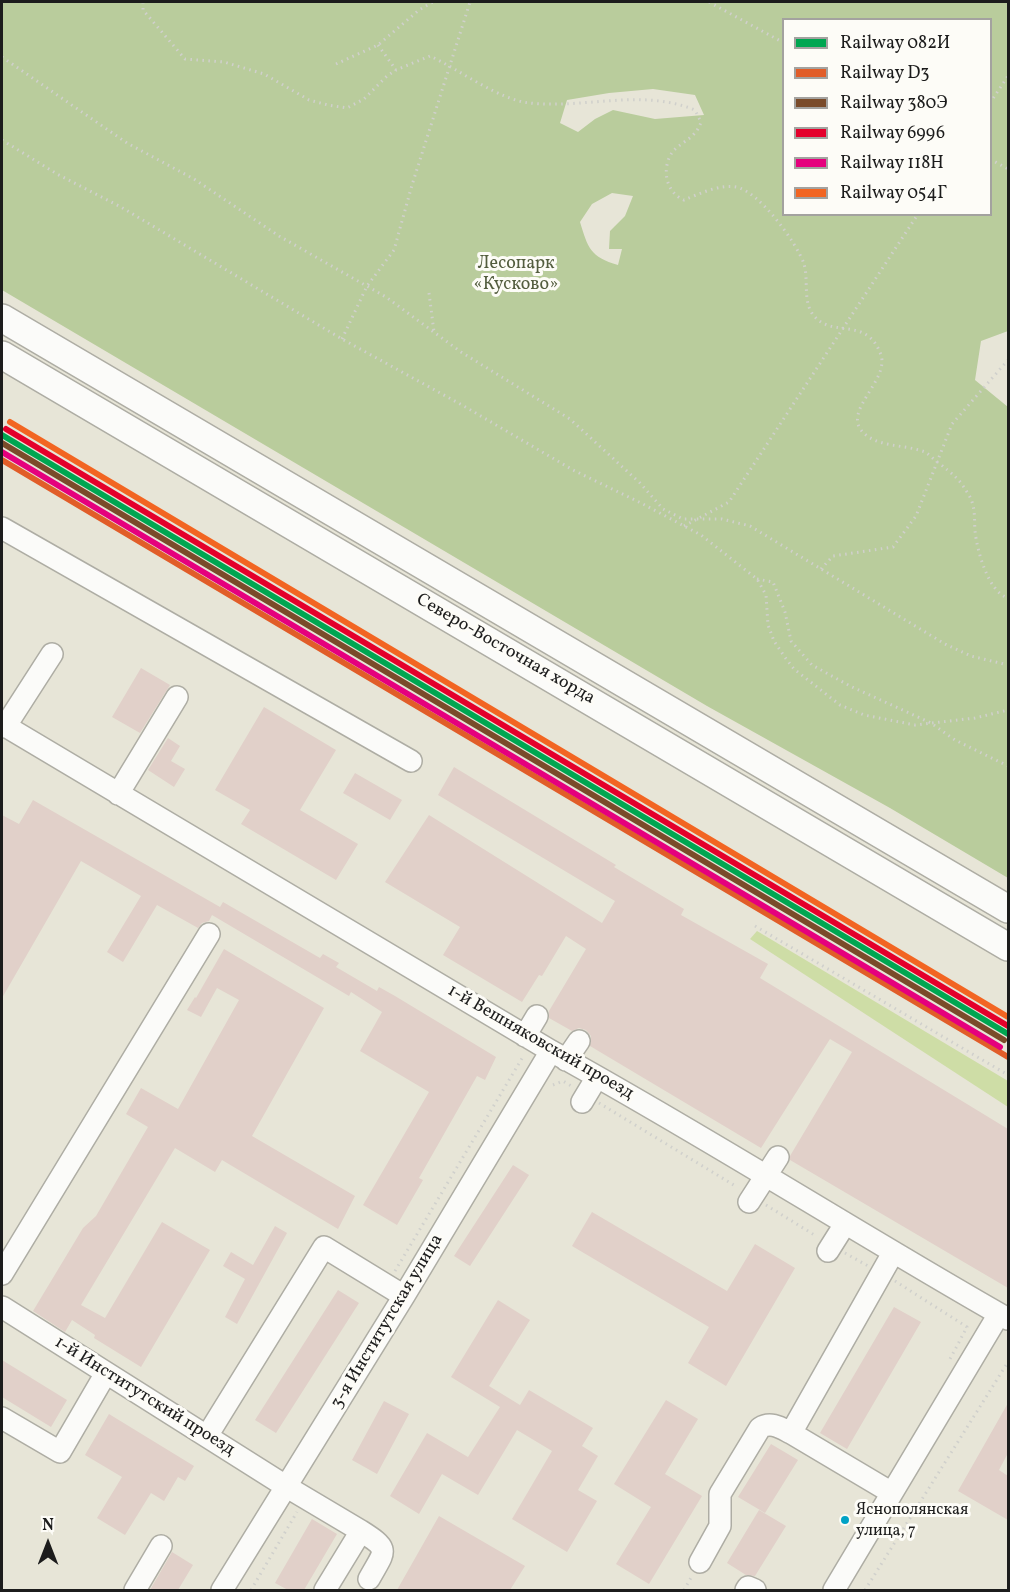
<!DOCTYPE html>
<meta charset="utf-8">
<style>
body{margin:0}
#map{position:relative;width:1010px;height:1592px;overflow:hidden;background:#e7e5d7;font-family:Vollkorn,serif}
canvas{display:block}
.frame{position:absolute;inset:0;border:3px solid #1c1c1c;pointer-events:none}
.legend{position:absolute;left:782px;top:18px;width:210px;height:198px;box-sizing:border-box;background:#fdfcf7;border:2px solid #a3a29f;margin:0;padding:8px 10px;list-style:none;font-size:18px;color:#1c1c1c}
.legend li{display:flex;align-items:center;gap:12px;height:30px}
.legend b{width:30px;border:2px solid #a3a29f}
.north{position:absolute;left:18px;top:1514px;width:60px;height:60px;-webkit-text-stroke:4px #fdfcf7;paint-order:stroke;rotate:0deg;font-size:16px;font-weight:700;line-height:24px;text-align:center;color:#1c1c1c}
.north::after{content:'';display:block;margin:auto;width:21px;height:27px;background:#1c1c1c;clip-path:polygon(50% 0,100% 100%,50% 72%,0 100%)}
</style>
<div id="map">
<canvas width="1010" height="1592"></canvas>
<div class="frame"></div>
<ul class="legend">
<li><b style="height:8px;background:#00a651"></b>Railway 082И</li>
<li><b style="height:8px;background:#e15d29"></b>Railway D3</li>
<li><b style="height:8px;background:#7a4b2a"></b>Railway 380Э</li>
<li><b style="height:8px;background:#e4002b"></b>Railway 6996</li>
<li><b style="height:8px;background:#e5007d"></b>Railway 118Н</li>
<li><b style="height:8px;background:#f26522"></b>Railway 054Г</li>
</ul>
<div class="north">N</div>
</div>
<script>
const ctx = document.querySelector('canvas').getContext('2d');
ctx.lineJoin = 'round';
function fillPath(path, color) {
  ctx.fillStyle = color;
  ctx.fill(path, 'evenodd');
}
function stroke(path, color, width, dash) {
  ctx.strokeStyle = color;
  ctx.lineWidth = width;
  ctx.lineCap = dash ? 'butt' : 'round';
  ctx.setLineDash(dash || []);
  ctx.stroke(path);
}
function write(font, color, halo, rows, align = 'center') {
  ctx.font = font + ' Vollkorn,serif';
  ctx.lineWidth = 6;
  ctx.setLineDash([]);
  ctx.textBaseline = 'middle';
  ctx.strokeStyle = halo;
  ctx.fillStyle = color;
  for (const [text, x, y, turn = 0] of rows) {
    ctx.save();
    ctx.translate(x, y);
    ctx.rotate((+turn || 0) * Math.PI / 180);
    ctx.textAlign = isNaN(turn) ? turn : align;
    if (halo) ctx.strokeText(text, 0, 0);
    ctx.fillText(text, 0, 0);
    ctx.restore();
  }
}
fillPath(new Path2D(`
 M757 931 1008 1081V1107L750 939Z`), '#cedda6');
fillPath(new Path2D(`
 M2 2H1008V331L981 341 975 380 1008 407V878L890 808 707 706 2 290ZM784 20H990V214H784ZM653 89 695 95 704 115 655 119 613 110 595 119 578 132 560 123 567 100 609 93ZM612 193 633 196 625 216 610 231 609 249H622L618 265C590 257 588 248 580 222L592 204Z`), '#b9cc9c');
fillPath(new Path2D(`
 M141 668 170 685 140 733 112 717Z
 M264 707 336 750 300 810 358 844 336 880 241 824 250 810 215 790Z
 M168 738 180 746 171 761 185 769 174 787 148 770Z
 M454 767 616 865 614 867 684 909 681 915 768 964 760 978 1008 1129V1288L790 1160V1156L852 1052 830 1039 761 1148 590 1046 591 1036 586 1030 579 1028 572 1031 549 1018V1011L586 949 566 936 542 976 539 975 522 1002 443 955 460 927 385 882 429 815 602 923 615 901 438 795Z
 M355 773 402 800 390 820 343 793Z
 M33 800 220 907 223 902 320 958 323 954 339 963 336 967 377 991 379 987 395 996 496 1057 485 1080 477 1076 419 1178 423 1180 397 1225 363 1205 429 1092 360 1051 382 1012 351 992 349 996 212 915 209 921 202 923 198 928 157 905 123 962 107 952 141 896 81 861 2 998V815L19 824Z
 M224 949 324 1008 252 1136 355 1196 338 1229 222 1160 215 1172 175 1148 81 1305 105 1318 162 1222 210 1250 141 1367 94 1338 95 1335 72 1320 65 1332 33 1311 83 1228 96 1216 148 1127 126 1114 141 1088 178 1109 239 1000 217 988 201 1017 187 1010 195 997 196 998Z
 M513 1165 529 1175 470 1266 454 1256Z
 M592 1212 727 1291 755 1244 795 1268 726 1386 688 1363 709 1327 572 1246Z
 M275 1226 287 1233 237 1324 225 1317 245 1279 223 1266 231 1252 253 1265Z
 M338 1290 359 1303 276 1433 255 1420Z
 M498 1300 530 1320 489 1386 520 1405 529 1390 593 1428 582 1446 598 1456 578 1490 597 1501 567 1552 512 1519 552 1451 517 1430 478 1495 442 1474 419 1514 390 1496 427 1433 468 1457 500 1407 451 1377Z
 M894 1307 921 1322 847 1449 820 1433Z
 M2 1360 67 1400 51 1427 2 1397Z
 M666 1400 698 1419 665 1474 702 1496 649 1584 616 1564 651 1507 614 1484Z
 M384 1401 409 1414 377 1474 352 1460Z
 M1008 1403V1453L999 1470 1008 1476V1520L958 1491Z
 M109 1414 194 1466 185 1481 178 1477 164 1501 151 1493 125 1535 97 1518 122 1477 85 1455Z
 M771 1444 798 1460 765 1513 738 1497Z
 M759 1510 786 1526 755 1576 746 1575 727 1563Z
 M439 1516 525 1566 510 1590H397Z
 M312 1519 337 1534 304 1590H288L275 1583Z
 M172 1552 193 1565 178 1590H150Z`), '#e1d0c9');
const minor = new Path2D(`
 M2 528 411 761
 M2 724 551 1051C706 1136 855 1232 1008 1319
 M5 727 52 654
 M118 794 177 697
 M525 1036 537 1016
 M566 1060 579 1041
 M582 1102 597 1077
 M749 1202 778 1157
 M828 1251 845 1224
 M2 1274 209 934
 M2 1307 287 1487 361 1531 325 1590
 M2 1418 60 1452 106 1373
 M207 1436 324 1247 404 1296
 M892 1493 791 1433 893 1253
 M361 1531C391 1550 385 1550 369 1579
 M700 1562 720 1526V1494L760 1428C771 1421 781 1428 791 1433
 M135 1590 161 1546
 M222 1590 404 1296 551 1051
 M746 1590 748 1587 755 1590
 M834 1590 999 1314`);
const major = new Path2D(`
 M2 318 1008 909
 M2 355 1008 947`);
stroke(minor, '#aeada4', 24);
stroke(major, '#aeada4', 30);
stroke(new Path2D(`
 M143 2V10L185 59 224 62 264 74 309 100 328 105 347 108 364 99 387 76 396 70 430 56C460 70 499 100 530 103 585 109 642 88 695 110L701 122C695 141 677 142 670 156 662 172 667 193 684 200 699 194 719 184 736 187 759 191 797 243 804 264 809 281 802 304 815 317 834 338 867 316 881 355 889 380 845 409 861 430 875 448 905 444 925 452 930 455 934 460 939 463 952 474 958 477 967 492 976 505 974 517 975 531 977 550 988 592 1008 598
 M709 2 784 43
 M378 45 396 70
 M2 57 127 143 194 179 279 236 386 297 461 352 570 419 640 483 663 509 683 519H722L750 526 945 644 971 656 1008 665
 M336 64 378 45 419 10 433 2
 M990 103 1008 76
 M2 140 57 174 121 207 342 339 462 405 573 470 641 503 701 535 757 579 766 595 768 625 774 641 784 656 794 669 840 705 864 715 915 725 975 718 1008 710
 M990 159 1008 169
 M429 293 434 332
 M342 339 367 286 394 250 412 185 470 2
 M684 526 729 502 918 214
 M821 569 833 556 893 547 916 516 952 424 1008 360
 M757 579 773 582 785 612 791 641 812 665 850 686 931 723 955 740 1008 766
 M755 926 1008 1075
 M553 1085 563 1081 573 1087
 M599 1103 737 1187
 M766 1205 816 1236
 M845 1253 868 1266
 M395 1271 524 1055
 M895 1281 967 1327 950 1359
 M251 1590 297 1512
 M684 1590 692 1576
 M865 1590 1008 1362`), '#d0d0cc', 3, [1.5, 4.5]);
stroke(minor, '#fbfbf9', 21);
stroke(major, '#fbfbf9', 27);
stroke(new Path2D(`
 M2 435 1008 1034`), '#00a651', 6);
stroke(new Path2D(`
 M2 460 1008 1057`), '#e15d29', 6);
stroke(new Path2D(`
 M2 443 1004 1040`), '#7a4b2a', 6);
stroke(new Path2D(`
 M6 429 1008 1026`), '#e4002b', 6);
stroke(new Path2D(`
 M2 452 1000 1047`), '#e5007d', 6);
stroke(new Path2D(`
 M10 422 1008 1017`), '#f26522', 6);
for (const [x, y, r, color] of [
 [845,1520,5,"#01a2c5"]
]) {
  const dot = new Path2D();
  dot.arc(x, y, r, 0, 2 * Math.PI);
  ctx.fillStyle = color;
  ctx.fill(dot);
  stroke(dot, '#fdfcf7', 2);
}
write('16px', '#1c1c1c', '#fdfcf7', [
 ["Яснополянская",856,1511],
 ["улица, 7",856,1532]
], 'left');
write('18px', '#535d3e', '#fdfcf7', [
 ["Лесопарк",516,265],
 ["«Кусково»",516,286]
]);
write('18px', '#1c1c1c', '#fdfcf7', [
 ["Северо-Восточная хорда",505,650,30],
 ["1-й Вешняковский проезд",540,1043,30],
 ["3-я Институтская улица",388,1322,-59],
 ["1-й Институтский проезд",144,1397,32]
]);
</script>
